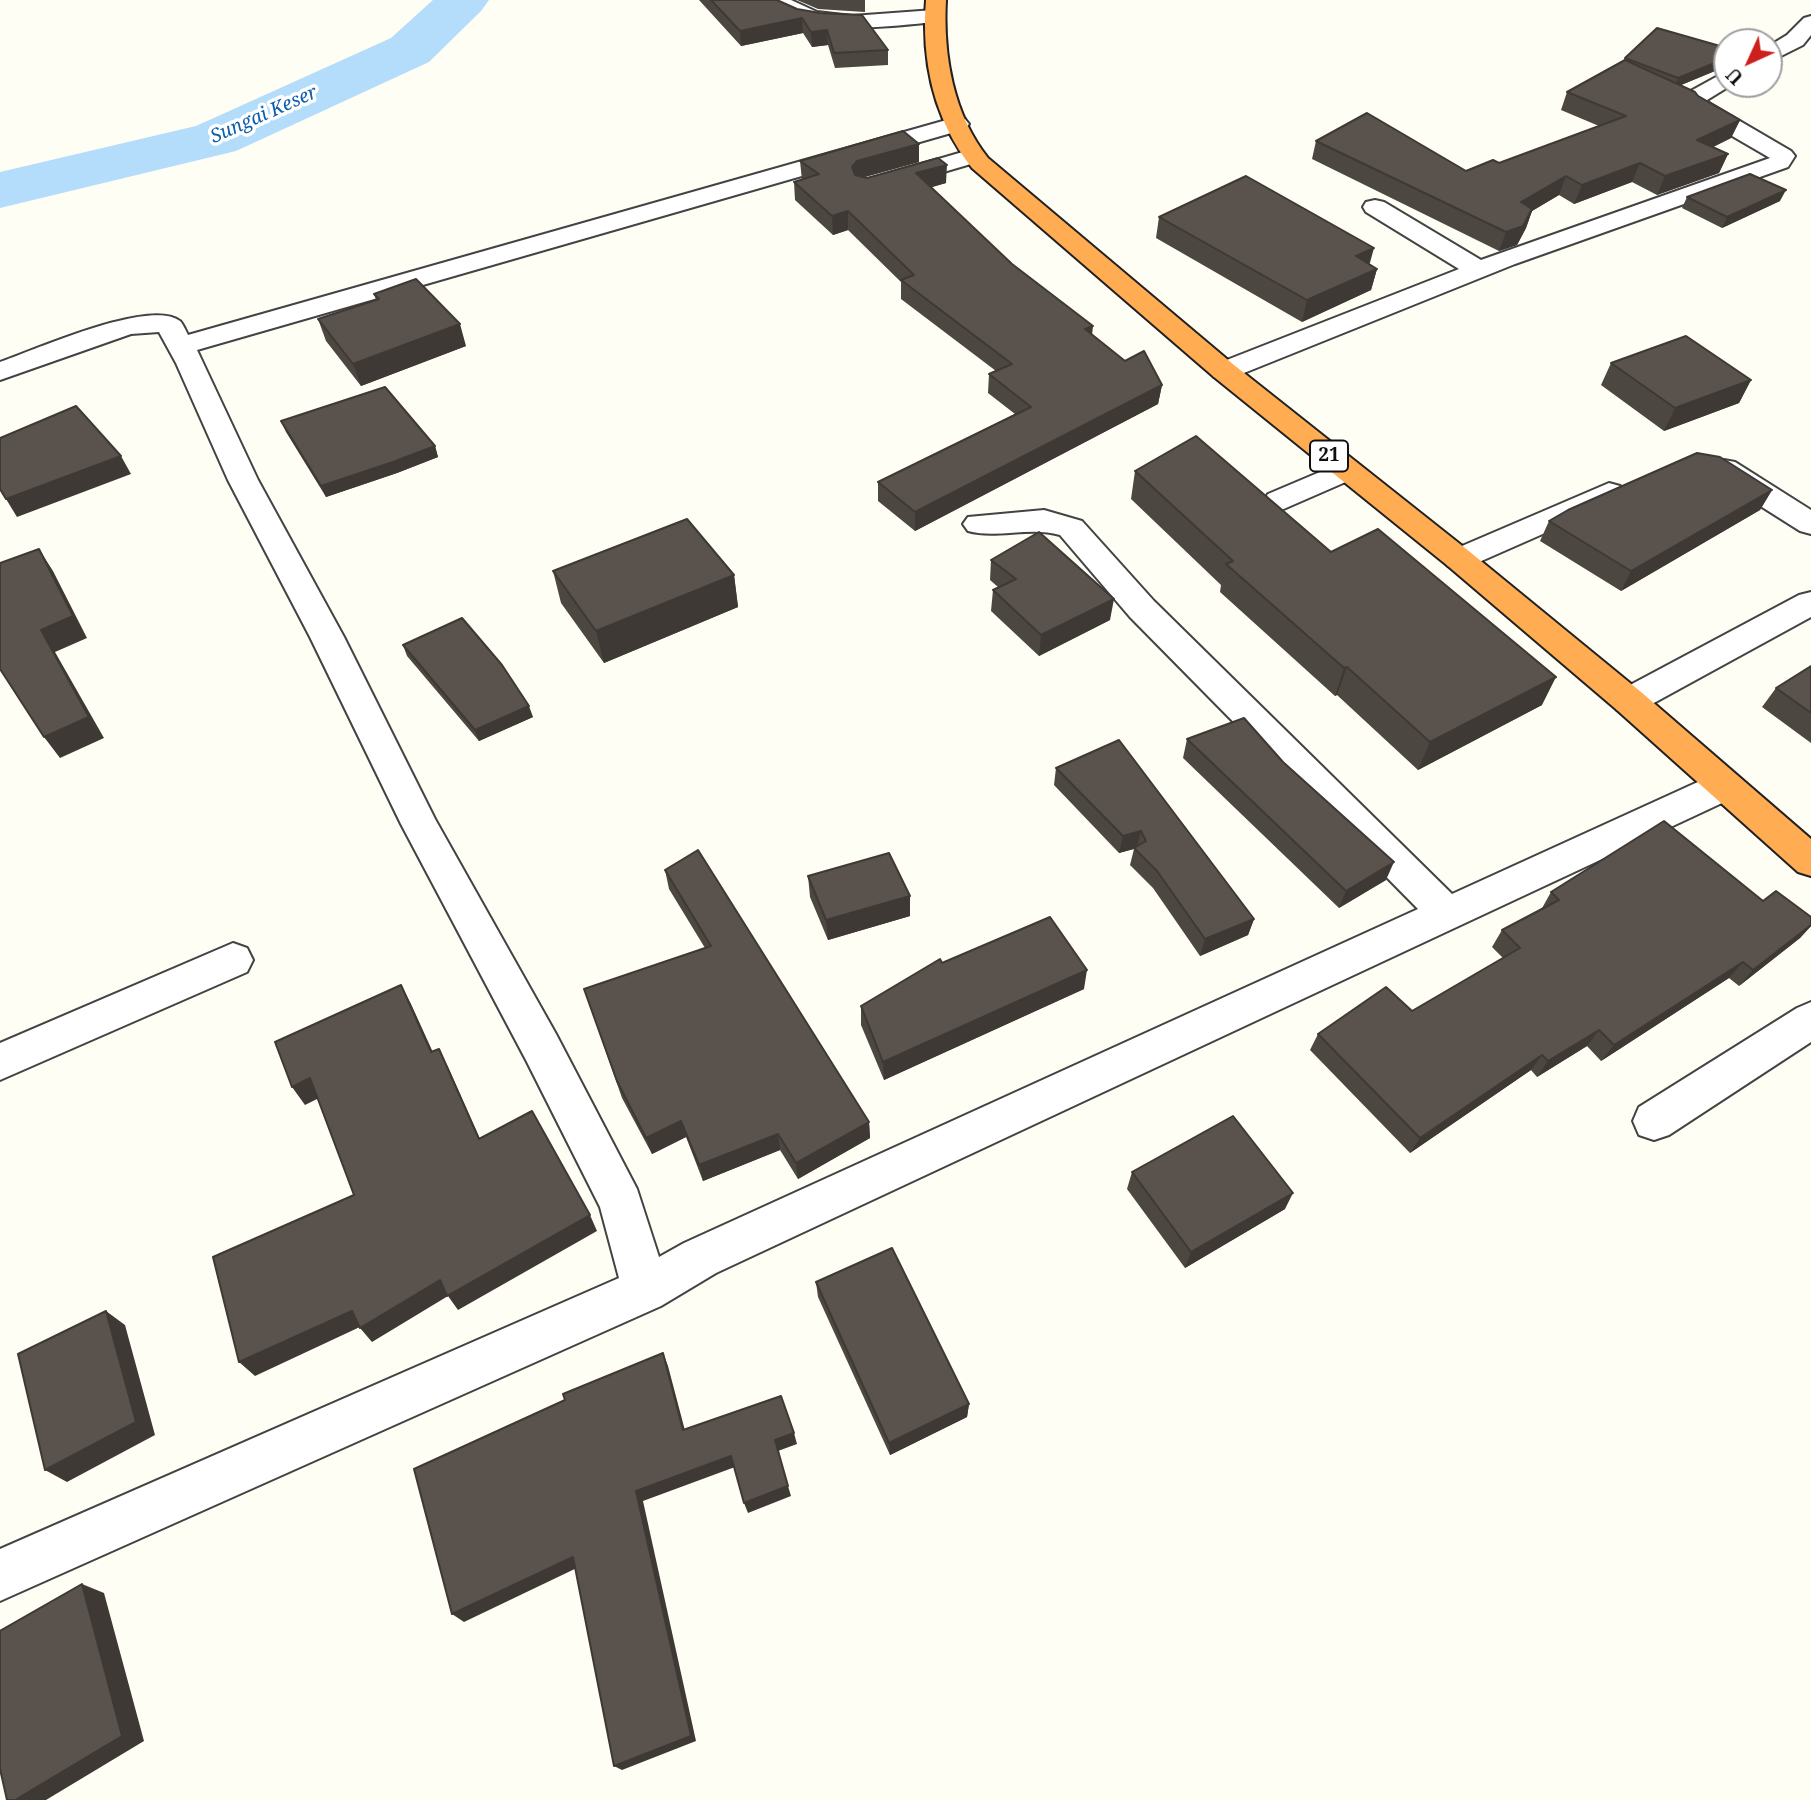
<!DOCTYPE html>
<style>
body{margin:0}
#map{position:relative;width:1811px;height:1800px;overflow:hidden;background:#fffef4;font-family:"Noto Serif",serif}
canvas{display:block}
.north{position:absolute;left:1713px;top:28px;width:70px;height:70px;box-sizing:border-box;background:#fff;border:2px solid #9f9f9f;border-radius:50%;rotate:225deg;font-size:19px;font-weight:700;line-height:28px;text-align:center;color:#101010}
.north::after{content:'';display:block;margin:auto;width:24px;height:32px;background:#cd1f1c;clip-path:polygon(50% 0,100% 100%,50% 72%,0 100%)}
</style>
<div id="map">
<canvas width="1811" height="1800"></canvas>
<div class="north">U</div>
</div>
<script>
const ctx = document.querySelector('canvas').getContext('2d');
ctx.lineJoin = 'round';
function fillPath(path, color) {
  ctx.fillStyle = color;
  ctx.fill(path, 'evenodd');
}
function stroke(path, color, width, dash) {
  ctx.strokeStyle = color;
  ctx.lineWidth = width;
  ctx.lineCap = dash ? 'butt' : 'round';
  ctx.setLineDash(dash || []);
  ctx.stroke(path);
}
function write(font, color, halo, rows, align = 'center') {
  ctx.font = font + ' "Noto Serif",serif';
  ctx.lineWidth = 7;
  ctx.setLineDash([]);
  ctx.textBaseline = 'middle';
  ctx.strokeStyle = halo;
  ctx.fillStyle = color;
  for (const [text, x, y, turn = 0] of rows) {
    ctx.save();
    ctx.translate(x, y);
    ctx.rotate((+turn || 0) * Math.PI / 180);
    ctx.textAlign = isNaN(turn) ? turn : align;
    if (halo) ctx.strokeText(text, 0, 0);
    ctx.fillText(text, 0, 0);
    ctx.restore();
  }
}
fillPath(new Path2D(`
 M433 0H489L481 11 429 62 236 151 0 208V172L196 126 391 38Z`), '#b4dcfb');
const minor = new Path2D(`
 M766 0H791L817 12 852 16 934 10 941 12 945 16 941 20 934 22C892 26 794 40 766 0Z
 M1811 16V35L1803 45 1769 62V46L1787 35 1804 18Z
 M1727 71V84H1733L1707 100 1709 103 1791 151 1795 156 1788 167 1515 264 1234 377 1224 379 1214 377 1210 371 1214 365 1459 269 1366 212 1363 207 1366 202 1375 200 1384 202 1481 260 1770 158 1691 112 1684 98 1687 93Z
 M957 117 965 119 969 124 965 129 197 350 258 480 344 637 435 819 556 1034 637 1189 659 1257 684 1243 1418 909 1130 617 1060 535C1030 526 998 539 968 531L963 524 968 517 1044 510 1082 521 1154 601 1452 894 1711 776 1724 772 1737 776 1742 786 1737 796 716 1273 661 1306 0 1601V1549L619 1278 600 1207 526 1060 401 824 310 637 228 480 176 363 159 332 131 334 0 380V362C35 350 150 298 180 321 183 324 186 331 188 335Z
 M973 149 981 151 985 156 981 161 896 186 887 184 884 179 887 174Z
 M1724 460 1735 462 1811 510V534L1800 531 1713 476 1709 469 1713 462Z
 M1346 461 1357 463 1361 470 1357 477 1279 511 1268 508 1264 501 1268 494Z
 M1609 483 1620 486 1624 493 1620 500 1470 566 1459 570 1448 566 1443 559 1448 552Z
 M1811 592V617L1641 710 1629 714 1617 710 1612 701 1617 692 1799 595Z
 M233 943 247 948 253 960 247 972 0 1080V1043Z
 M1811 1002V1042L1669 1135 1654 1140 1639 1135 1633 1121 1639 1107 1797 1008Z`);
const highway = new Path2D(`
 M926 0H946C943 55 953 114 988 158L1234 365 1470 552 1641 692 1811 839V876L1798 872 1617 710 1448 566 1214 377 972 168C934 120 921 61 926 0Z`);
stroke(minor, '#434343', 4);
stroke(highway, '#212121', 4);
fillPath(minor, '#fff');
fillPath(highway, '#ffac52');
fillPath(new Path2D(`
 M699 0H777L888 50V65L835 68 828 45 812 47 803 33 741 46Z
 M797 0H865V12L818 9Z
 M1727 48V66L1681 85 1740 120 1731 138 1713 147 1728 154 1719 173 1657 195 1632 182 1574 204 1559 195 1532 211 1526 228 1517 245 1499 251 1312 159 1316 141 1466 171 1499 163 1599 126 1561 110 1567 92 1623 61 1625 58Z
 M800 161 919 162 865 177 946 183 931 187 1012 264 1092 335 1125 361 1162 385 1158 404 915 531 878 501V482L1015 414 988 393 989 374 996 371 901 299V282L848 230 833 235 795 200 794 182 802 180Z
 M1687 197 1780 201 1722 228 1682 208Z
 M1159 217 1377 269 1371 290 1302 322 1156 238Z
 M374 294 466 346 361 386 326 341 318 319 376 300Z
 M1611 363 1751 380 1739 403 1664 431 1601 385Z
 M281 421 435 446 438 457 397 473 326 497 286 432Z
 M1135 471 1331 552 1542 705 1418 770 1337 695 1335 696 1220 592 1221 585 1131 499Z
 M1772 490 1760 510 1621 591 1540 541 1549 521Z
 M991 560 1110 620 1039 656 991 611 993 590 998 587 990 580Z
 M553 571 734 575 738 607 604 663 561 603Z
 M403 645 533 717 479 741 407 656Z
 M1811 666V743L1762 707 1776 688Z
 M1187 739 1283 762 1386 880 1339 908 1183 758Z
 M1119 740 1254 919 1248 935 1200 956 1153 888 1130 865 1134 849 1119 853 1054 785 1056 768Z
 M665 870 869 1122 870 1138 798 1179 780 1150 703 1181 686 1137 652 1154 622 1098 584 989 705 948 669 889Z
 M808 876 910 896V916L828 940 810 897Z
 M1551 892 1763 901 1811 917V926L1800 938 1739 986 1729 978 1601 1061 1587 1046 1537 1077 1531 1070 1410 1153 1310 1050 1318 1034 1412 1011 1503 958 1492 947 1502 930 1541 910Z
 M942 963 1084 989 884 1080 861 1025V1006Z
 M1132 1172 1285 1209 1185 1268 1127 1189Z
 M816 1282 969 1404 967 1417 890 1455 818 1297Z`), '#4d4741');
fillPath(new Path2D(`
 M802 18 803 33 741 46 740 31Z
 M827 30 828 45 812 47 811 32Z
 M1727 58V66L1674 88 1678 78Z
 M1740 120 1731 138 1689 159 1697 140Z
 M919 144V162L857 179 852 167 857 161Z
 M1728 154 1719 173 1657 195 1665 176Z
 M1640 163 1632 182 1574 204 1582 185Z
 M947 165 946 183 916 192V173Z
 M1566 176 1559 195 1532 211 1526 228 1517 245 1499 251 1506 232 1521 202Z
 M1786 190 1780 201 1722 228 1727 217Z
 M848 211V230L833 235 832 216Z
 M1374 248 1368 270 1356 256Z
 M1377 269 1371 290 1302 322 1307 300Z
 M460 324 466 346 361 386 353 364Z
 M1093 326 1091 345 1085 329Z
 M1751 380 1739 403 1664 431 1675 408Z
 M1162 385 1158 404 915 531V512Z
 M435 446 438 457 397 473 326 497 321 486Z
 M121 456 131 474 17 517 6 499Z
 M1772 490 1760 510 1621 591 1631 571Z
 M39 549 53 571 87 638 55 652 104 738 60 758 44 737Z
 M734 575 738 607 604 663 596 631Z
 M1114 599 1110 620 1039 656 1041 635Z
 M1347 667 1337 695 1335 696 1344 668Z
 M1556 677 1542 705 1418 770 1430 742Z
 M529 706 533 717 479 741 475 730Z
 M1141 831 1137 848 1119 853 1123 836Z
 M1394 862 1386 880 1339 908 1346 891Z
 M910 896V916L828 940 826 920Z
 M1254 919 1248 935 1200 956 1205 939Z
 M1811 925V926L1800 938 1739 986 1753 970Z
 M1743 962 1729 978 1601 1061 1614 1045Z
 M1087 970 1084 989 884 1080 883 1062Z
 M401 985 411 1004 441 1070 431 1052Z
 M1599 1030 1587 1046 1537 1077 1548 1061Z
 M439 1049 448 1067 488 1157 479 1139Z
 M1542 1055 1531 1070 1410 1153 1420 1138Z
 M310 1078 323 1096 305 1105 292 1087Z
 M681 1121 686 1137 652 1154 646 1138Z
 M869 1122 870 1138 798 1179 796 1163Z
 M778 1134 780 1150 703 1181 699 1165Z
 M1293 1193 1285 1209 1185 1268 1191 1252Z
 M590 1215 597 1231 458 1310 448 1296 372 1342 360 1328 362 1326 255 1376 239 1362 352 1311 440 1280Z
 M106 1311 125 1325 155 1435 67 1482 45 1470Z
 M663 1353 668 1366 688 1442 683 1430Z
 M969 1404 967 1417 890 1455 889 1443Z
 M794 1433 797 1444 778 1451 775 1440Z
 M731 1456 735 1467 643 1501 696 1741 622 1770 614 1766 636 1491Z
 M788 1486 791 1496 748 1513 744 1503Z
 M573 1557 581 1566 464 1622 452 1614Z
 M82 1584 104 1593 144 1741 46 1800H15Z`), '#3f3935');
const building = new Path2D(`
 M711 0H777L797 9 820 13 862 15 888 50 834 53 827 30 811 32 802 18 740 31Z
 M1657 28 1727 48V58L1678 78 1625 58Z
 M1625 60 1695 92 1698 96 1740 120 1697 140 1728 154 1665 176 1640 163 1582 185 1566 176 1521 202 1532 209 1523 226 1506 232 1316 141 1367 113 1466 171 1493 160 1499 163 1626 116 1567 92Z
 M903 131 919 144 857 161 852 167 855 175 867 178 938 158 947 165 916 173 1012 264 1093 326 1085 329 1125 361 1144 351 1162 385 915 512 878 482 1031 407 989 374 1012 364 901 280 914 275 848 211 832 216 794 182 819 174 800 161Z
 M1750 174 1786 190 1727 217 1687 197Z
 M1246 176 1374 248 1356 256 1377 269 1307 300 1159 217Z
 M416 279 460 324 353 364 318 319 379 299 374 294Z
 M1686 336 1751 380 1675 408 1611 363Z
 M385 387 435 446 393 462 321 486 281 421Z
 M76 406 121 456 6 499 0 489V438Z
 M1196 436 1331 552 1378 529 1556 677 1430 742 1347 667 1344 668 1226 564 1233 561 1135 471Z
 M1697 453 1720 457 1772 490 1631 571 1549 521 1568 510Z
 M687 519 734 575 596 631 553 571Z
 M1039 532 1114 599 1041 635 993 590 1016 579 991 560Z
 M39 549 73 616 41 630 89 717 44 737 0 669V563Z
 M462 618 502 665 529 706 475 730 403 645Z
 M1811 666V713L1776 688Z
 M1244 718 1283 762 1394 862 1346 891 1187 739Z
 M1119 740 1254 919 1205 939 1157 871 1134 848 1146 841 1141 831 1123 836 1056 768Z
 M1664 821 1763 901 1776 891 1811 917V925L1753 970 1743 962 1614 1045 1599 1030 1548 1061 1542 1055 1420 1138 1318 1034 1386 987 1412 1011 1520 948 1502 930 1559 900 1551 892Z
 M698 850 869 1122 796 1163 778 1134 699 1165 681 1121 646 1138 617 1081 584 989 711 946 665 870Z
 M889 853 910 896 826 920 808 876Z
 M1050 917 1087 970 883 1062 861 1006 940 959 942 963Z
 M401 985 431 1052 439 1049 479 1139 532 1111 590 1215 447 1296 440 1280 360 1328 352 1311 239 1362 213 1257 354 1195 310 1078 292 1087 275 1042Z
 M1233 1116 1293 1193 1191 1252 1132 1172Z
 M892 1248 969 1404 889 1443 816 1282Z
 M106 1311 136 1422 45 1470 18 1354Z
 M663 1353 683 1430 781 1396 794 1433 775 1440 788 1486 744 1503 731 1456 636 1491 691 1736 614 1766 573 1557 452 1614 414 1469 565 1400 563 1394Z
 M82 1584 122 1736 15 1800H7L0 1769V1631Z`);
fillPath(building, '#5a524c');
stroke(building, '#3f3935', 2);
write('italic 19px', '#0e5eae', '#fff', [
 ["Sungai Keser",264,115,-24]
]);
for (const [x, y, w] of [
 [1329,456,38]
]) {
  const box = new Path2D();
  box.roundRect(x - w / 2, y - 15.5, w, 31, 5);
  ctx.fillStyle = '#fff';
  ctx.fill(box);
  stroke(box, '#101010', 2);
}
write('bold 19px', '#101010', null, [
 ["21",1329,456]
]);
</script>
